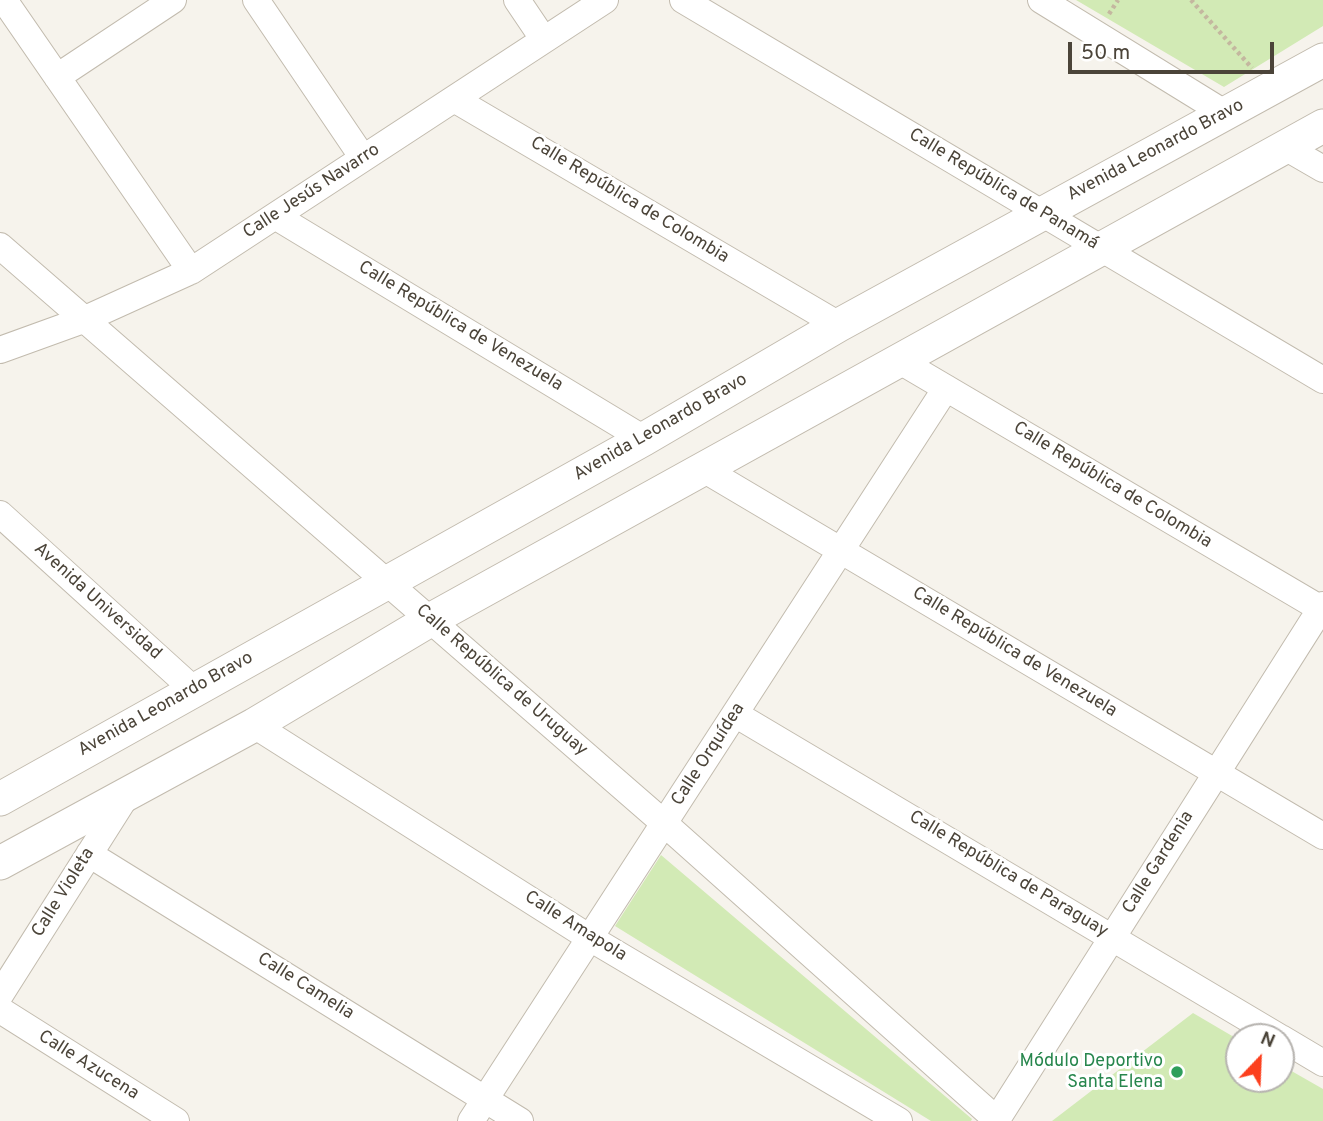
<!DOCTYPE html>
<meta charset="utf-8">
<style>
body{margin:0}
#map{position:relative;width:1323px;height:1121px;overflow:hidden;background:#f6f3ec;font-family:Overpass,sans-serif}
canvas{display:block}
.north{position:absolute;left:1225px;top:1023px;width:70px;height:70px;box-sizing:border-box;background:#fff;border:2px solid #b7b4b0;border-radius:50%;rotate:23deg;font-size:19px;font-weight:700;line-height:28px;text-align:center;color:#4b4439}
.north::after{content:'';display:block;margin:auto;width:24px;height:32px;background:#fc3f1d;clip-path:polygon(50% 0,100% 100%,50% 72%,0 100%)}
.scale{position:absolute;left:1068px;top:42px;width:206px;height:32px;box-sizing:border-box;border:4px solid #4b4439;border-top:0;padding-left:9px;font-size:21px;line-height:24px;white-space:nowrap;color:#4b4439;-webkit-text-stroke:5px #fff;paint-order:stroke}
</style>
<div id="map">
<canvas width="1323" height="1121"></canvas>
<div class="north">N</div>
<div class="scale">50 m</div>
</div>
<script>
const ctx = document.querySelector('canvas').getContext('2d');
ctx.lineJoin = 'round';
function fillPath(path, color) {
  ctx.fillStyle = color;
  ctx.fill(path, 'evenodd');
}
function stroke(path, color, width, dash) {
  ctx.strokeStyle = color;
  ctx.lineWidth = width;
  ctx.lineCap = dash ? 'butt' : 'round';
  ctx.setLineDash(dash || []);
  ctx.stroke(path);
}
function write(font, color, halo, rows, align = 'center') {
  ctx.font = font + ' Overpass,sans-serif';
  ctx.lineWidth = 6;
  ctx.setLineDash([]);
  ctx.textBaseline = 'middle';
  ctx.strokeStyle = halo;
  ctx.fillStyle = color;
  for (const [text, x, y, turn = 0] of rows) {
    ctx.save();
    ctx.translate(x, y);
    ctx.rotate((+turn || 0) * Math.PI / 180);
    ctx.textAlign = isNaN(turn) ? turn : align;
    if (halo) ctx.strokeText(text, 0, 0);
    ctx.fillText(text, 0, 0);
    ctx.restore();
  }
}
fillPath(new Path2D(`
 M1076 0H1323V26L1224 87Z
 M661 855 972 1119 971 1121H931L615 926Z
 M1193 1013 1239 1040V1079H1281V1065L1323 1089V1121H1052Z`), '#d2eab5');
const minor = new Path2D(`
 M4 0 191 271
 M256 0 363 158
 M517 0 544 40
 M683 0 1323 380
 M1041 0 1226 114
 M57 77 173 0
 M454 99 839 325
 M1285 147 1323 169
 M275 216 644 439
 M0 246 665 824 998 1121
 M0 350 83 320 191 271 605 0
 M900 361 1323 610
 M705 470 1323 836
 M0 514 194 690
 M735 714 1279 1037
 M254 725 590 938 899 1121
 M89 854 520 1121
 M0 995 128 793
 M0 1010 176 1121
 M1281 1038 1323 1063
 M471 1121 946 388
 M996 1121 1323 605`);
const tertiary = new Path2D(`
 M0 799 644 439 839 325 1323 60
 M0 863 254 725 430 620 1323 126`);
stroke(minor, '#c2bbae', 28);
stroke(tertiary, '#c2bbae', 35);
stroke(new Path2D(`
 M1191 0 1252 68
 M1109 14 1118 0`), '#c4b79f', 4.5, [3.5, 3.5]);
stroke(minor, '#fff', 26);
stroke(tertiary, '#fff', 33);
for (const [x, y, r, color] of [
 [1177,1072,7,"#2e9e5b"]
]) {
  const dot = new Path2D();
  dot.arc(x, y, r, 0, 2 * Math.PI);
  ctx.fillStyle = color;
  ctx.fill(dot);
  stroke(dot, '#fff', 2.5);
}
write('18px', '#4b4439', '#fff', [
 ["Avenida Leonardo Bravo",1156,151,-28],
 ["Calle República de Panamá",1003,190,31],
 ["Calle Jesús Navarro",312,192,-33],
 ["Calle República de Colombia",629,201,31],
 ["Calle República de Venezuela",460,327,31],
 ["Avenida Leonardo Bravo",661,428,-30],
 ["Calle República de Colombia",1112,486,31],
 ["Avenida Universidad",97,602,42],
 ["Calle República de Venezuela",1014,653,31],
 ["Calle República de Uruguay",501,681,41],
 ["Avenida Leonardo Bravo",166,705,-29],
 ["Calle Orquídea",709,755,-57],
 ["Calle Gardenia",1159,863,-58],
 ["Calle República de Paraguay",1008,875,31],
 ["Calle Violeta",64,893,-58],
 ["Calle Amapola",575,927,32],
 ["Calle Camelia",305,987,32],
 ["Calle Azucena",88,1066,32]
]);
write('18px', '#27864d', '#fff', [
 ["Módulo Deportivo",1163,1062],
 ["Santa Elena",1163,1083]
], 'right');
</script>
